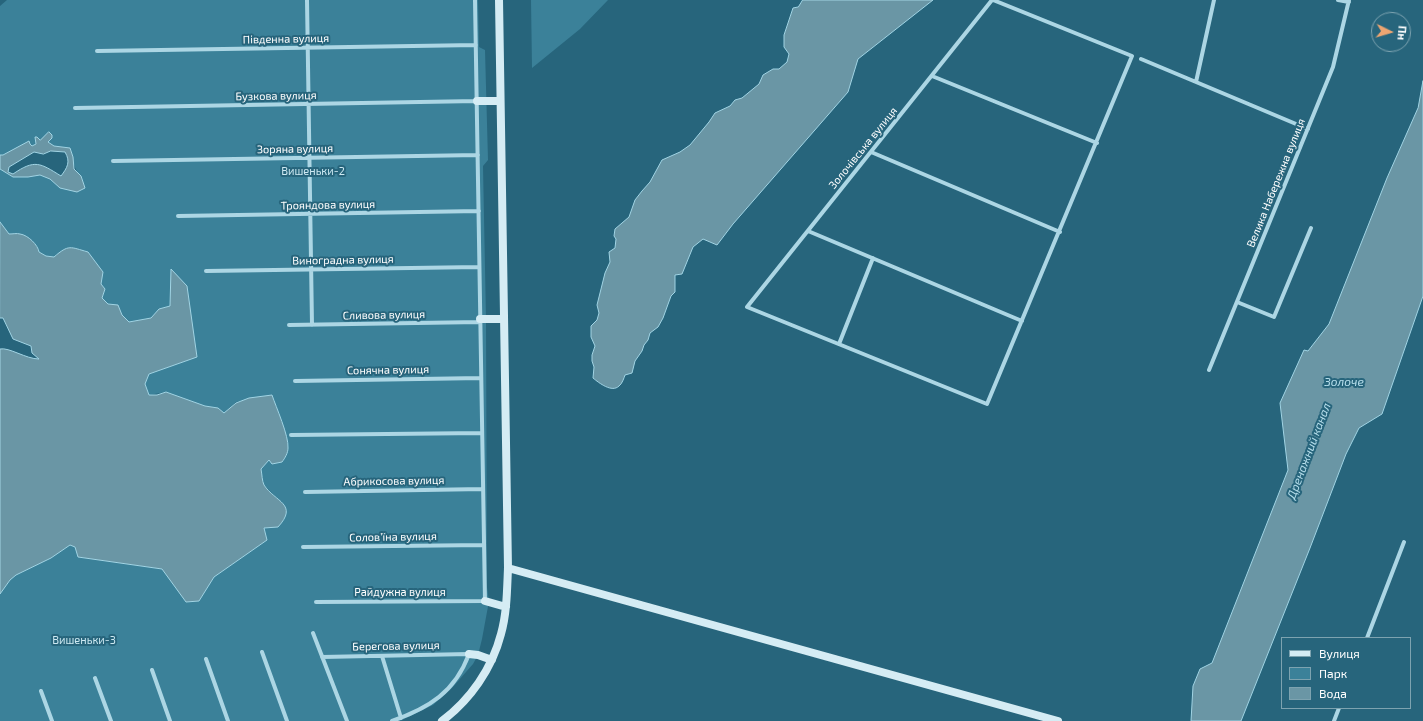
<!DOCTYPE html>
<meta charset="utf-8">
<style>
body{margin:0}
#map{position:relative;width:1423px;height:721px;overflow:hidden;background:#27657c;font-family:"Exo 2",sans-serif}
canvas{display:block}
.legend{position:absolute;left:1281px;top:637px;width:130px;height:72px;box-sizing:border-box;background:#27657c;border:1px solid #7da3b0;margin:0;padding:5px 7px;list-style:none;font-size:12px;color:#fff}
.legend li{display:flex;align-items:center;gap:8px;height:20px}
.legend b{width:20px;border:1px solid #7da3b0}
.north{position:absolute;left:1371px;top:12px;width:40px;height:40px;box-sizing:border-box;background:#27657c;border:1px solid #7da3b0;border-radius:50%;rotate:95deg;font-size:11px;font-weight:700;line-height:16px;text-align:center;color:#fff}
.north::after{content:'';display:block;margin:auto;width:14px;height:18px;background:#eca572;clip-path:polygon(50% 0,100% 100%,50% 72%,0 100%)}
</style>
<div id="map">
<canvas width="1423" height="721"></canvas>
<ul class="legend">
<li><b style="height:5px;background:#d5ecf4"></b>Вулиця</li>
<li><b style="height:11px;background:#3b8199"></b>Парк</li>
<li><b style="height:11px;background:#6a96a5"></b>Вода</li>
</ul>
<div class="north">Пн</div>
</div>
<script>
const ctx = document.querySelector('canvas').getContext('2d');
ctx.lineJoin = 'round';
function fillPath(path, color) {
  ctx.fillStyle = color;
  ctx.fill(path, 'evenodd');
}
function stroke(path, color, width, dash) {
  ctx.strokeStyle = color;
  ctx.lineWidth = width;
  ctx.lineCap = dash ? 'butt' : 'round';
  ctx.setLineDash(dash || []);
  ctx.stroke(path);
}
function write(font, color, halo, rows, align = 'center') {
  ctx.font = font + ' "Exo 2",sans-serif';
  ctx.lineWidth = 4;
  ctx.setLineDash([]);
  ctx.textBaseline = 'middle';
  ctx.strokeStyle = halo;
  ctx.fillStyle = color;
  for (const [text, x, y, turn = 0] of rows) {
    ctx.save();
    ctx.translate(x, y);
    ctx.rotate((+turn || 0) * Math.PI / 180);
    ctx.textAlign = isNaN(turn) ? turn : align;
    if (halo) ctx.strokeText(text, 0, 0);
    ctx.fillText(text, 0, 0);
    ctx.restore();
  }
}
fillPath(new Path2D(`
 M7 0H478L479 47 485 50 488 160 483 166 486 319 487 587 489 601 482 639 478 655 473 664 452 688 433 705 400 721H0V594L10 580 16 575 51 558 70 545 75 547 79 557 163 569 186 602 199 601 214 577 267 540 264 528 270 527 285 507 263 484 261 469 269 460 288 447 285 432 272 395 236 402 224 413 218 408 205 406 166 392 149 395 145 384 149 374 197 357 193 334 170 306 159 309 151 318 129 322 122 315 118 305 108 304 102 298 105 289 101 284 103 272 88 252C70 247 69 244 54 257L46 256 39 252C38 245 28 235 20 234 17 233 13 234 9 234L0 222V169L13 177H28L40 175 50 179 60 188 81 176C72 167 74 160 70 148L54 146 38 139 34 145 32 146 29 144V142L3 155H0V6Z
 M531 0H608L580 29 532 68Z`), '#3b8199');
const water = new Path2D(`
 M803 0H933L858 59 848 92 733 224 717 245 703 239 693 247 682 274 675 275V292L671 296 663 318 658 327 650 333 648 340 644 345 642 351 635 361 632 373 625 375C624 378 622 384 619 386 612 393 599 383 593 378L594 367 592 361V355L595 346 591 337V326L597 320 599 313 597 305 605 273 610 262 609 252 615 248 616 239 614 236 615 229 629 217 635 200 642 191 650 182 662 160 680 152 690 145 709 122 715 113 730 106 735 100 742 98 759 84 763 75 773 69H779L787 62 789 54 784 47V35L793 8 798 7Z
 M1423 81V296L1382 414 1359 428 1346 454 1310 548 1241 721H1191L1193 686 1200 669 1212 663 1288 470 1280 403 1304 350 1308 351 1329 324 1387 178 1418 108Z
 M49 132 52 135V138L48 142 54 146 70 148 73 157 74 169 81 176 85 188 77 192 60 188 50 179 40 175 28 177H13L0 169V155H3L29 141 30 144 32 146 36 144 35 137H37L40 140ZM51 151 65 152C71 162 67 168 61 176 40 163 35 159 13 174L8 172 9 167 34 152 43 154Z
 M0 222 9 234C13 234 17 233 20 234 28 235 38 245 39 252L46 256 54 257C69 244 70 247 88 252L103 272 101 284 105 289 102 298 108 304 118 305 122 315 129 322 151 318 159 309 170 306 171 269 187 286 197 357 149 374 145 384 149 395H157L166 392 205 406 218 408 224 413 236 403 249 398 272 395C276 407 289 436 288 448 288 453 285 458 282 462L272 464 269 460 261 469C262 474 262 481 264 485 275 502 299 504 278 527L264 528 267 540 214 577 199 601 186 602 162 569 78 557 75 547 70 545 51 558 16 575 10 580 0 594V349C9 347 26 359 39 359L32 353 31 346 13 339 3 318H0Z`);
fillPath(water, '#6a96a5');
stroke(water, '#a1d4e4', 1);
stroke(new Path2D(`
 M307 0 312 325
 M992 0 747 307 987 404 1132 56 993 0
 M1214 0 1196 82 1308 129
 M1338 0 1349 2
 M97 51 476 45
 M1141 59 1196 82
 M932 76 1097 143
 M75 108 477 101
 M871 152 1060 232
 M113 161 478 155
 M178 216 479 211
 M808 231 1022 321
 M206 271 479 267
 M1237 302 1274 317 1311 228
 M289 325 480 322
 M839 344 873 258
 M1209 370 1333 67 1349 0
 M295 381 481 378
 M291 435 482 433
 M305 492 483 489
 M303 547 484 545
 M316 602 485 601 475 0
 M313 633 347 721
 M1367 638 1404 542
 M262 652 287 721
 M382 656 401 718
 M322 657 469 654C455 692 429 708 392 721
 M206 659 228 721
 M152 670 170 721
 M95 678 111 721
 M41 691 52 721
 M1334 721 1339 708`), '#acd6e4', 4);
stroke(new Path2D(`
 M477 101H500
 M480 319H503
 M508 568 1058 721
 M485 601 506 607
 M469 654 478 655 492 660
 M442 721C470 700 492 669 501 634 507 613 507 590 508 568L499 0`), '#d5ecf4', 8);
write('11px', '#fff', '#27657c', [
 ["Південна вулиця",286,39,-1],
 ["Бузкова вулиця",276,96,-1],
 ["Золочівська вулиця",863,148,-51],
 ["Зоряна вулиця",295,149,-1],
 ["Велика Набережна вулиця",1276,183,-68],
 ["Трояндова вулиця",328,205,-1],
 ["Виноградна вулиця",343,260,-1],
 ["Сливова вулиця",384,315,-1],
 ["Сонячна вулиця",388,370,-1],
 ["Абрикосова вулиця",394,481,-1],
 ["Соловʼїна вулиця",393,537,-1],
 ["Райдужна вулиця",400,592],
 ["Берегова вулиця",396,646,-1]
]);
write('11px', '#ceeaf3', '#27657c', [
 ["Вишеньки-2",313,171],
 ["Вишеньки-3",84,640]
]);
write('italic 12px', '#b7dfec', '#27657c', [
 ["Золоче",1344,382],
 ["Дренажний канал",1309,451,-69]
]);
</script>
